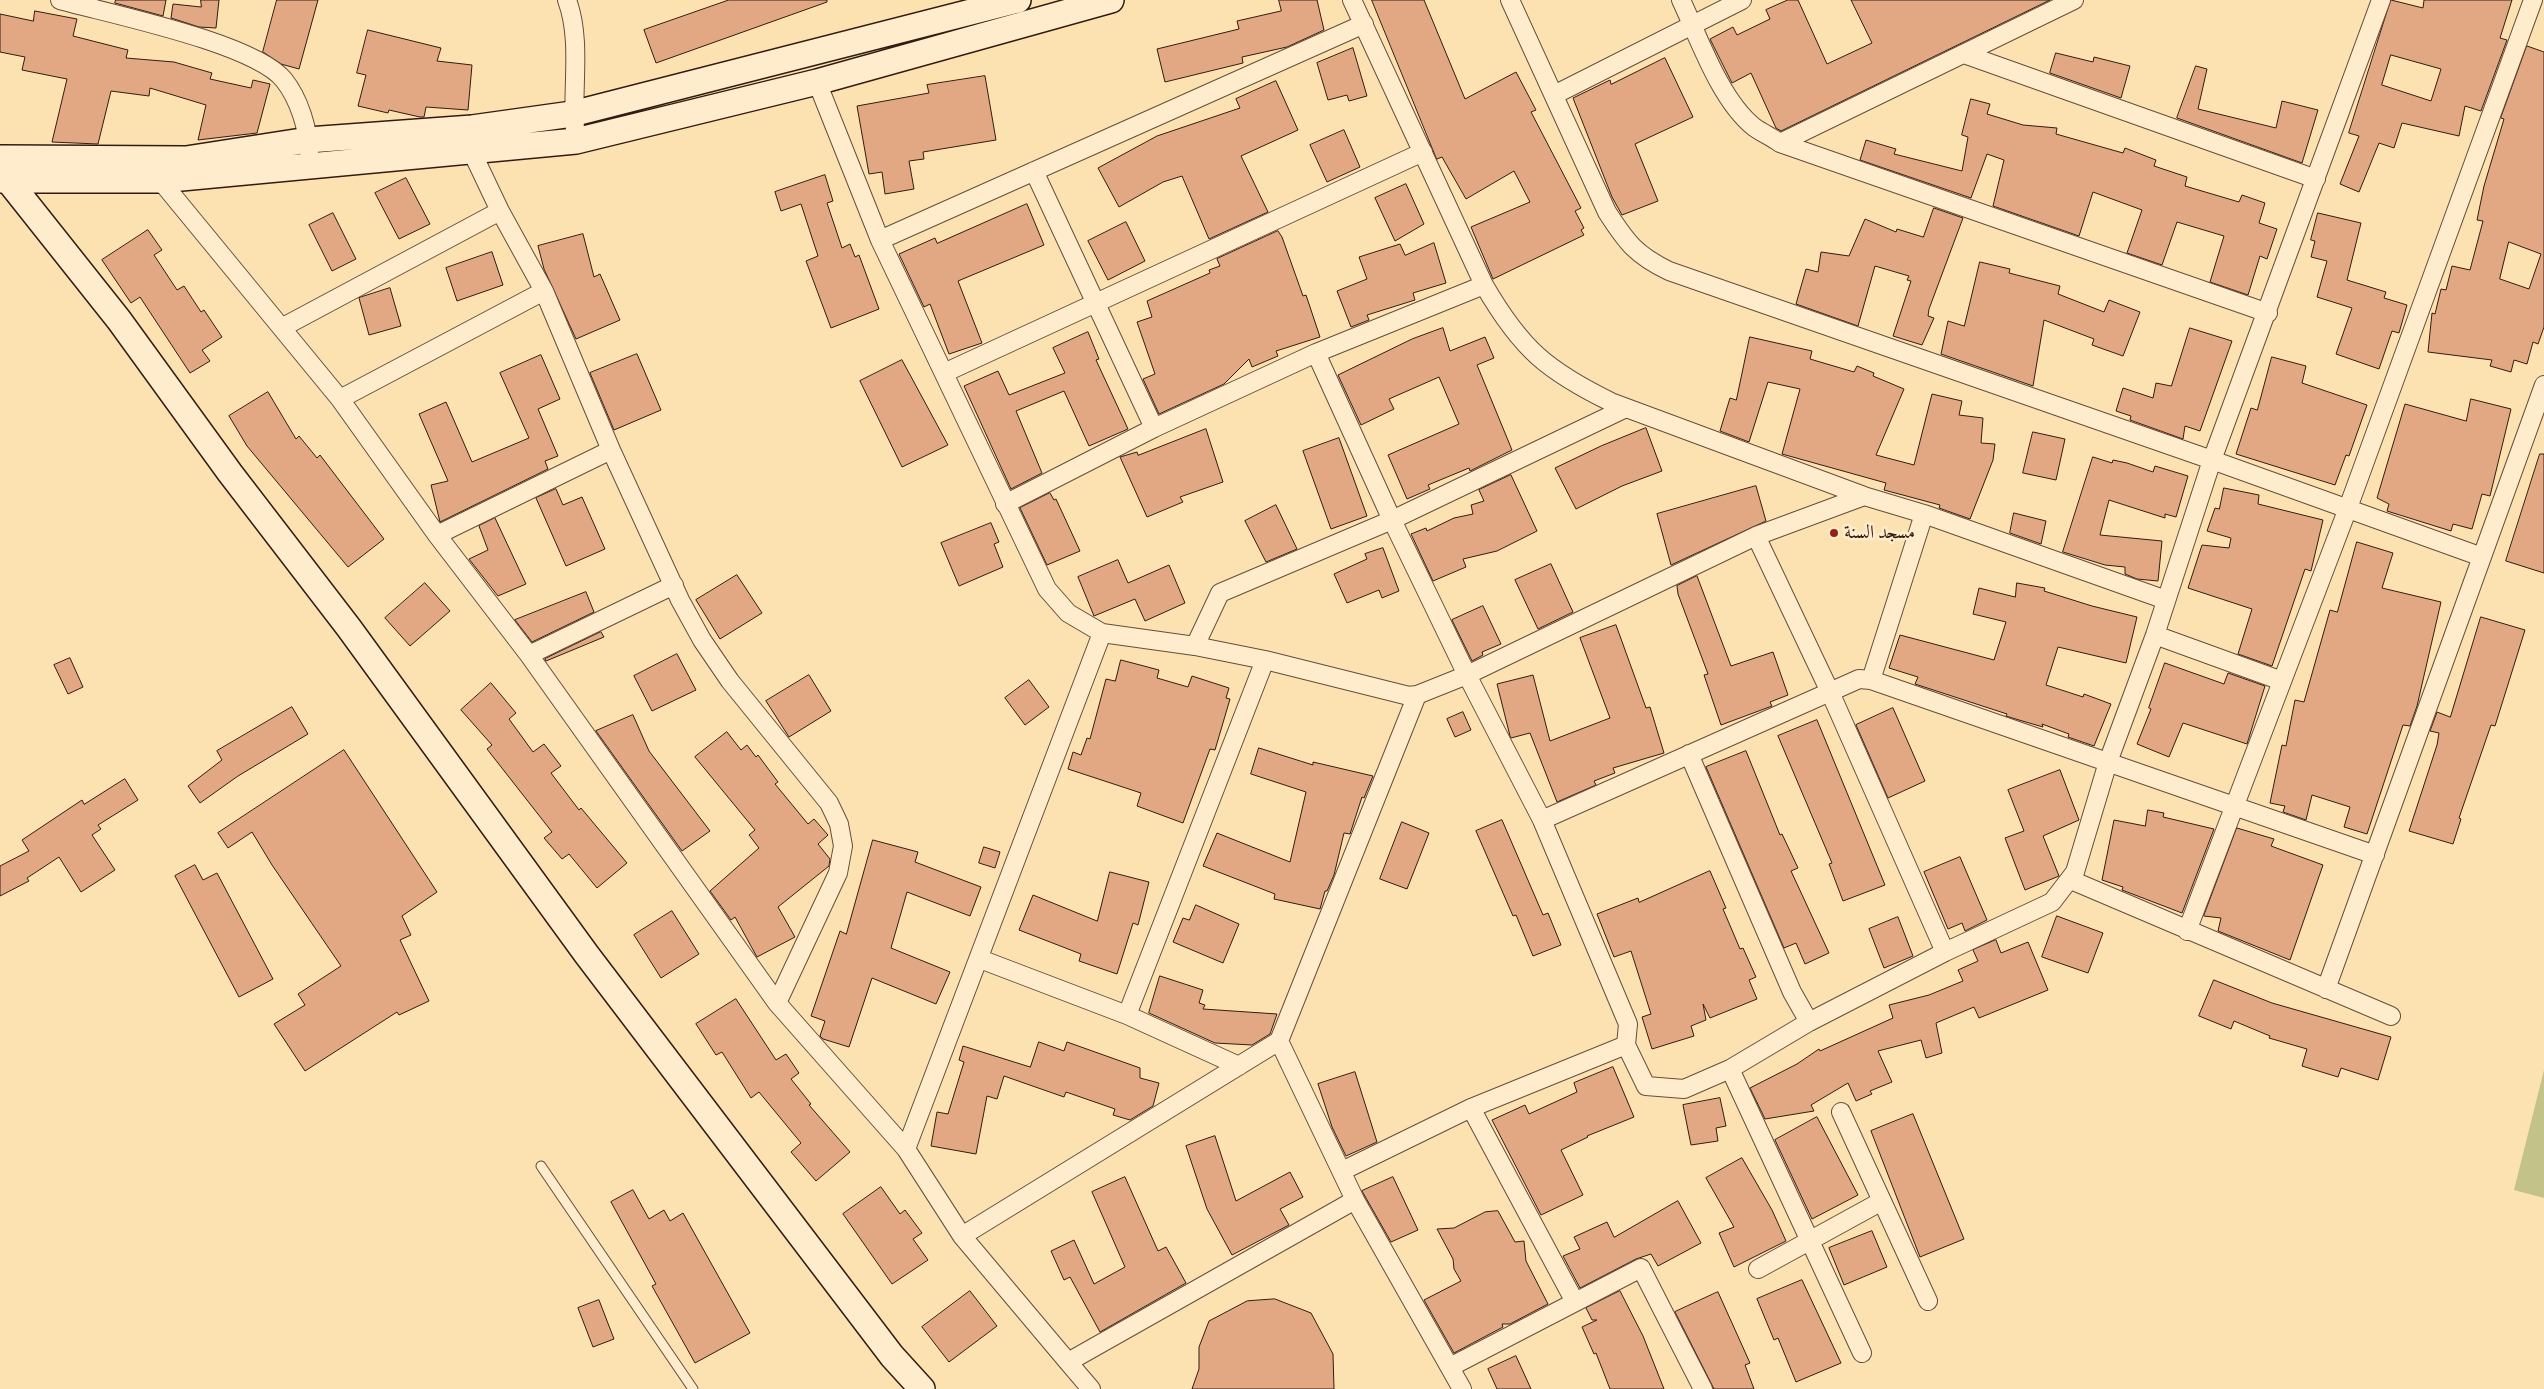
<!DOCTYPE html>
<meta charset="utf-8">
<style>
body{margin:0}
canvas{display:block;background:#fde2b1}
</style>
<canvas width="2544" height="1389"></canvas>
<script>
const ctx = document.querySelector('canvas').getContext('2d');
ctx.lineJoin = 'round';
function fillPath(path, color) {
  ctx.fillStyle = color;
  ctx.fill(path, 'evenodd');
}
function stroke(path, color, width, dash) {
  ctx.strokeStyle = color;
  ctx.lineWidth = width;
  ctx.lineCap = dash ? 'butt' : 'round';
  ctx.setLineDash(dash || []);
  ctx.stroke(path);
}
function write(font, color, halo, rows, align = 'center') {
  ctx.font = font + ' "EB Garamond",Amiri,serif';
  ctx.lineWidth = 5;
  ctx.setLineDash([]);
  ctx.textBaseline = 'middle';
  ctx.strokeStyle = halo;
  ctx.fillStyle = color;
  for (const [text, x, y, turn = 0] of rows) {
    ctx.save();
    ctx.translate(x, y);
    ctx.rotate((+turn || 0) * Math.PI / 180);
    ctx.textAlign = isNaN(turn) ? turn : align;
    if (halo) ctx.strokeText(text, 0, 0);
    ctx.fillText(text, 0, 0);
    ctx.restore();
  }
}
fillPath(new Path2D(`
 M2544 1070V1198L2514 1190Z`), '#c2c289');
const building = new Path2D(`
 M116 0H166L163 16 115 3Z
 M201 0H219L216 28 199 27 171 18 173 4 201 7Z
 M277 0H318L299 69 281 64 263 52Z
 M729 0H827V2L656 63 644 30Z
 M1279 0H1317L1324 30 1287 47 1242 57 1243 63 1165 82 1157 49 1239 29 1237 21 1281 11Z
 M1372 0H1424L1465 99 1516 72 1536 110 1531 112 1581 208 1575 211 1584 228 1581 230 1584 235 1493 279 1471 227 1530 202 1514 171 1466 199 1442 157 1437 159Z
 M1788 0H1798L1827 64 1872 43 1851 0H2050L1781 131 1776 128 1751 73 1732 83 1710 39 1733 27 1737 35 1770 19 1766 10Z
 M2391 0 2423 8 2424 0H2512L2500 38 2507 40 2481 111 2465 106 2459 136 2402 123 2394 148 2379 143 2359 192 2340 184 2359 136 2349 133ZM2391 55 2441 69 2431 101 2382 85Z
 M35 11 77 19 73 36 128 50 126 58 174 62 212 73 210 79 251 88 253 80 270 84 257 133 198 140 206 105 150 88 149 96 111 91 98 144 52 142 67 79 22 70 25 57 0 52V14L33 21Z
 M368 30 441 48 437 61 472 65 468 110 426 107 424 117H420L389 110 388 113 358 106 366 75 357 73Z
 M2527 46 2544 52V327L2538 344 2533 342 2527 364 2514 360 2511 372 2490 366 2492 360 2428 352 2432 313 2435 314 2441 289 2446 290 2452 266 2470 270 2483 221 2477 220 2484 186 2504 119 2501 118ZM2509 242 2541 254 2529 289 2500 279Z
 M1353 48 1367 96 1349 101 1347 95 1328 100 1317 63Z
 M2056 53 2093 62 2094 57 2130 66 2121 98 2050 73Z
 M1665 58 1693 117 1635 144 1658 201 1622 215 1612 197 1573 98 1610 80 1611 84Z
 M2196 66 2207 69 2198 109 2276 128 2282 101 2318 110 2302 163 2177 118Z
 M985 76 996 140 923 152 924 159 909 161 914 189 885 194 882 172 869 174 857 106 929 93 927 85Z
 M1276 81 1298 130 1241 156 1268 212 1209 239 1182 176 1163 182 1119 207 1098 168 1157 136 1240 108 1236 99Z
 M1971 99 1990 104 1987 114 2023 125 2057 128 2056 134 2123 153 2125 148 2156 160 2154 166 2187 177 2185 186 2239 202 2242 195 2265 203 2259 223 2277 229 2267 259 2260 256 2248 295 2210 282 2224 236 2177 222 2162 265 2127 253 2142 210 2093 192 2079 236 1993 206 2004 160 1987 154 1971 198 1860 160 1866 140 1896 149 1894 154 1962 171 1968 137 1962 135Z
 M1344 130 1360 167 1327 182 1310 145Z
 M825 175 833 201 827 203 842 248 850 244 855 257 859 255 879 309 831 328 806 261 818 256 801 204 781 211 775 192Z
 M406 178 430 224 399 239 375 193Z
 M1406 184 1424 224 1395 241 1375 198Z
 M1027 204 1044 245 958 281 982 343 949 354 930 304 924 307 899 254 935 238 937 243Z
 M1934 208 1963 218 1929 309 1928 316 1934 318 1922 345 1893 336 1911 281 1907 280 1909 276 1875 266 1858 326 1796 304 1806 269 1818 272 1821 252 1849 256 1865 219 1896 232 1897 229 1923 237Z
 M333 213 356 259 332 271 309 225Z
 M2318 213 2361 223 2347 280 2386 292 2384 298 2407 305 2399 333 2392 331 2379 369 2336 354 2352 308 2317 297 2327 261 2311 257 2315 241 2311 240Z
 M1126 222 1145 261 1108 280 1088 241Z
 M148 230 162 250 154 255 177 290 184 286 201 312 204 310 222 337 202 350 210 361 190 373 140 297 131 303 102 260Z
 M1278 231 1282 237 1303 296 1306 295 1320 337 1276 351 1278 356 1252 367 1249 359 1224 384 1159 414 1143 379 1155 374 1137 322 1152 317 1147 301 1210 273 1209 270 1220 266 1217 259Z
 M583 234 594 277 600 274 620 320 576 339 544 269 538 246Z
 M1434 243 1446 283 1413 293 1415 300 1367 315 1369 320 1351 327 1337 291 1367 279 1359 257 1400 244 1405 255Z
 M492 252 503 285 457 301 446 268Z
 M1980 262 2010 269 2009 273 2060 286 2058 294 2104 312 2109 300 2140 312 2123 356 2092 345 2094 339 2044 320 2033 386 1941 354 1948 321 1964 326Z
 M390 288 401 326 369 335 359 298Z
 M1443 328 1450 351 1485 337 1494 358 1477 365 1512 450 1470 471 1469 468 1428 485 1430 489 1407 499 1388 455 1459 424 1439 377 1389 399 1394 409 1361 425 1338 375 1412 339Z
 M2190 328 2232 341 2200 431 2185 426 2183 439 2130 420 2131 416 2116 411 2123 388 2153 398 2156 383 2171 386Z
 M1088 332 1099 359 1096 360 1128 429 1089 446 1064 391 1016 411 1042 473 1011 489 964 386 998 371 1009 395 1065 373 1053 348Z
 M1750 337 1812 351 1810 359 1854 372 1857 366 1874 373 1873 376 1904 389 1876 455 1914 465 1932 394 1962 401 1959 415 1983 418 1981 443 1995 444 1993 460 1970 519 1939 508 1940 505 1884 490 1886 483 1782 454 1800 389 1768 382 1749 442 1720 431 1730 398 1736 400Z
 M637 354 661 410 614 430 590 373Z
 M541 355 560 399 538 409 558 456 545 461 548 469 440 522 431 485 448 481 419 414 446 402 472 462 529 438 500 373Z
 M2272 357 2306 366 2302 383 2367 405 2349 456 2346 455 2335 485 2236 454 2251 408 2257 410Z
 M902 360 948 445 902 467 860 381Z
 M268 392 296 439 299 436 317 458 320 455 384 539 348 567 247 446 229 416Z
 M2471 399 2511 409 2490 496 2482 494 2472 529 2453 524 2451 531 2387 511 2389 504 2377 498 2405 404 2466 421Z
 M1646 428 1662 471 1622 486 1576 509 1555 468 1601 446Z
 M1206 429 1223 482 1180 497 1183 502 1147 517 1120 457 1137 452 1138 455Z
 M2033 432 2065 439 2056 480 2023 473Z
 M1339 438 1367 516 1331 529 1303 451Z
 M2540 454H2544V573L2506 561Z
 M2093 457 2112 463 2113 460 2127 463 2153 472 2155 466 2188 476 2176 517 2165 514V518L2109 500 2100 535 2162 541 2158 581 2137 579 2125 574V567L2105 565 2063 552Z
 M1511 475 1537 531 1497 551 1463 559 1466 567 1433 581 1411 534 1426 528 1427 531 1454 518 1473 514 1471 505 1484 501 1479 490Z
 M1756 486 1766 521 1671 565 1657 514Z
 M2224 488 2259 495 2258 504 2323 520 2311 571 2305 569 2272 666 2238 654 2252 609 2188 588 2202 545 2229 548 2231 538 2207 531 2215 508 2219 509Z
 M556 489 563 505 582 497 605 549 566 566 536 498Z
 M1050 493 1054 500 1056 499 1080 551 1047 565 1020 508Z
 M1276 505 1297 549 1266 562 1245 521Z
 M2014 513 2046 521 2041 544 2010 533Z
 M495 518 526 584 498 596 469 559 488 550 479 526Z
 M991 523 999 542 994 544 1003 567 959 586 941 543Z
 M2357 542 2393 553 2382 588 2441 602 2417 706 2410 726 2403 725 2367 834 2344 827 2350 807 2312 795 2306 820 2283 812 2285 806 2270 803 2282 745 2286 746 2295 700 2304 702 2330 610 2337 612Z
 M1383 548 1399 591 1382 598 1379 590 1347 603 1334 574 1367 559 1365 554Z
 M1118 560 1128 583 1169 565 1185 603 1145 621 1135 599 1094 616 1078 577Z
 M1551 564 1573 612 1538 629 1515 580Z
 M737 575 762 613 720 639 696 600Z
 M1697 576 1731 666 1773 652 1788 695 1770 702 1772 706 1721 725 1704 675 1708 674 1678 594 1677 586Z
 M425 583 450 611 410 646 385 618Z
 M2017 583 2045 588 2044 591 2092 606 2137 617 2126 663 2058 647 2046 685 2083 697 2084 694 2111 704 2094 746 2068 737 2069 734 2042 724 2043 727 2019 720 2006 716 2007 714 1915 684 1918 677 1889 668 1900 635 1994 660 2006 622 1973 614 1979 588 2015 597Z
 M586 592 594 612 532 642 515 620Z
 M1483 606 1501 644 1482 652 1483 655 1472 661 1452 620Z
 M2481 617 2525 630 2495 726 2491 725 2459 818 2461 819 2453 844 2409 831 2437 745 2439 733 2430 731 2437 712 2450 717Z
 M1616 625 1646 708 1650 707 1664 753 1613 768 1615 773 1594 781 1596 785 1557 802 1530 733 1511 738 1510 736 1497 684 1533 675 1550 741 1610 718 1580 638Z
 M601 632 604 637 546 661 545 659Z
 M677 654 696 690 652 711 634 676Z
 M70 658 83 687 68 694 54 665Z
 M1121 660 1159 670 1157 678 1188 687 1192 676 1229 688 1226 698 1230 699 1215 750 1210 749 1183 823 1137 806 1141 793 1068 769 1073 752 1081 755 1087 738 1090 739 1106 679 1115 681Z
 M2165 663 2224 684 2228 673 2265 686 2247 744 2183 723 2169 757 2137 744 2151 709 2149 708Z
 M809 675 831 711 789 737 766 701Z
 M1029 680 1049 707 1025 725 1005 698Z
 M491 683 516 713 509 719 533 752 544 744 561 766 551 773 579 810 581 808 627 863 597 888 569 854 562 859 544 838 552 832 487 749 492 745 461 710Z
 M292 707 308 734 238 776 200 803 188 786 222 760 217 751Z
 M1893 708 1925 781 1888 798 1856 725Z
 M1463 712 1471 730 1455 737 1447 719Z
 M633 715 649 751 710 831 682 851 596 731Z
 M1817 720 1885 885 1843 901 1829 864 1832 863 1778 736Z
 M727 732 741 750 747 745 756 757 758 755 778 782 775 784 808 824 814 819 828 835 818 844 830 859 829 866 778 907 795 937 757 957 735 917 731 920 710 891 759 848 749 835 755 830 695 757Z
 M1259 748 1313 765V762L1373 776 1364 798 1362 797 1350 834 1344 833 1334 875 1327 891H1325L1320 909 1274 899 1275 894 1203 866 1217 833 1290 862 1306 792 1251 774Z
 M344 750 437 892 402 916 411 935 400 940 429 1001 399 1015 397 1012 305 1071 274 1024 305 1005 298 994 341 966 272 865 252 832 228 848 218 833Z
 M1746 751 1780 835 1782 834 1798 868 1791 871 1829 953 1805 964 1796 943 1784 948 1706 767Z
 M2060 770 2079 820 2043 836 2059 876 2025 890 2005 838 2024 831 2008 790Z
 M125 779 138 800 98 825 101 829 92 835 115 870 81 892 59 857 27 878 29 881 0 896V866L29 851 22 840 82 800 84 804Z
 M2148 810 2164 813 2163 817 2214 829 2182 913 2122 890 2123 887 2102 880 2114 820 2145 826Z
 M1502 820 1543 915 1548 913 1561 945 1533 956 1516 915 1513 916 1476 831Z
 M1402 822 1429 833 1407 889 1380 879Z
 M2237 828 2274 839 2271 846 2323 865 2290 960 2218 931 2221 918 2204 916Z
 M873 840 918 852 915 862 981 887 970 916 907 892 891 948 950 972 936 1004 872 978 849 1047 823 1039 820 1036 825 1021 811 1016 840 931 846 934Z
 M984 847 1000 852 995 868 979 863Z
 M1960 857 1987 920 1965 931 1962 923 1948 929 1924 872Z
 M195 865 203 880 217 873 273 979 239 997 175 876Z
 M1710 871 1726 908 1723 909 1740 949 1743 948 1756 977 1749 980 1757 999 1710 1018 1703 1004 1706 1020 1691 1026 1694 1036 1652 1049 1642 1017 1651 1014 1631 951 1614 957 1597 914 1638 898 1639 902Z
 M1110 872 1149 882 1138 925 1133 923 1117 974 1079 961 1081 954 1019 930 1033 895 1097 921Z
 M1196 905 1239 924 1223 963 1173 942 1183 918 1189 920Z
 M672 911 699 954 661 978 634 935Z
 M2057 916 2103 933 2088 973 2042 957Z
 M1898 917 1913 956 1884 968 1869 929Z
 M1996 940 2001 953 2028 942 2048 990 1979 1018 1974 1007 1936 1023 1942 1053 1926 1058 1921 1040 1878 1051 1892 1082 1870 1091 1872 1094 1856 1101 1848 1083 1811 1105 1814 1111 1765 1119 1750 1088 1797 1064 1819 1049 1820 1051 1893 1018 1889 1005 1929 995 1963 981 1958 970 1978 961 1973 950Z
 M1160 976 1203 990 1199 1003 1205 1005 1203 1009 1277 1014 1270 1034 1252 1045 1215 1043 1149 1013Z
 M2214 980 2272 1003 2391 1037 2378 1080 2341 1068 2338 1077 2302 1066 2307 1049 2269 1038 2270 1036 2234 1021 2231 1029 2199 1016Z
 M736 999 776 1060 786 1054 799 1073 791 1079 811 1104 809 1105 850 1152 816 1181 791 1152 801 1143 759 1092 751 1098 722 1052 716 1055 696 1024Z
 M1039 1042 1064 1051 1067 1042 1140 1068V1078L1159 1083 1153 1106 1130 1120 1113 1115 1115 1109 1066 1092 1064 1097 1004 1076 997 1099 987 1096 976 1154 931 1146 937 1112 948 1114 964 1062 959 1060 963 1046 1030 1067Z
 M1613 1067 1634 1117 1587 1136 1588 1137 1561 1150 1583 1195 1541 1215 1492 1120 1525 1105 1529 1114 1577 1092 1574 1083Z
 M1355 1072 1377 1142 1346 1156 1332 1127 1318 1084Z
 M1720 1098 1726 1126 1716 1128 1718 1141 1691 1145 1683 1105Z
 M1913 1114 1964 1239 1920 1257 1871 1131Z
 M1817 1117 1858 1195 1812 1219 1775 1140Z
 M1215 1136 1236 1201 1290 1172 1303 1197 1280 1209 1289 1225 1232 1255 1207 1209 1186 1146Z
 M1742 1158 1772 1210 1786 1241 1734 1267 1719 1233 1734 1227 1706 1178Z
 M1125 1177 1158 1251 1166 1247 1186 1283 1100 1332 1070 1277 1064 1280 1051 1251 1074 1240 1094 1284 1125 1267 1092 1192Z
 M1393 1177 1418 1230 1391 1242 1362 1191Z
 M881 1187 900 1214 905 1210 922 1233 913 1239 928 1260 892 1284 843 1214Z
 M633 1190 649 1219 664 1210 670 1221 683 1213 750 1333 695 1363 652 1286 656 1284 611 1202Z
 M1678 1201 1701 1243 1658 1266 1651 1254 1636 1259 1580 1288 1563 1256 1580 1249 1574 1237 1607 1222 1614 1237Z
 M1498 1211 1515 1242 1524 1241 1526 1261 1548 1304 1510 1324H1502L1503 1327 1454 1353 1424 1300 1461 1281 1454 1269 1453 1259 1437 1229 1454 1228 1485 1212Z
 M1872 1231 1887 1267 1844 1285 1829 1248Z
 M1802 1280 1841 1363 1796 1382 1778 1338 1774 1340 1757 1299Z
 M970 1291 997 1326 949 1362 922 1327Z
 M1620 1291 1643 1336 1664 1389H1610L1596 1353 1594 1354 1582 1327 1597 1320H1592L1586 1308Z
 M1718 1292 1750 1363 1745 1365 1754 1389H1714L1675 1312Z
 M1275 1299 1311 1313 1333 1354 1334 1389H1192L1199 1369V1347L1209 1321 1247 1301Z
 M599 1300 614 1339 593 1347 578 1308Z
 M1516 1356 1531 1389H1497L1488 1369Z`);
fillPath(building, '#e1a883');
stroke(building, '#341b12', 1);
const lane = new Path2D(`
 M541 1166 693 1389`);
const street = new Path2D(`
 M60 0C110 14 254 43 284 80 299 99 308 128 309 152
 M567 0C583 43 570 95 576 141
 M1352 0 1484 285C1521 349 1547 371 1613 403L1864 496 1924 514 2166 600
 M1510 0 1607 212C1627 243 1636 255 1669 271L2212 460 2482 557
 M1681 0C1699 38 1720 100 1754 127 1762 133 1772 137 1780 143L2268 313
 M1964 54 2316 179
 M817 82 880 240 1047 589 1068 613 1102 633 1195 646 1265 660 1409 696 1417 695 1467 675 1756 536 1864 496
 M1554 95 1742 0
 M1780 143 2074 0
 M471 150 500 211 544 291 611 450 680 600 702 640 730 681 829 803 839 824 843 846 838 873 777 1003
 M1034 171 1154 428
 M160 180 340 399 437 535 529 655 777 1003 906 1149 962 1236 1068 1362 1355 1200
 M880 240 1364 24
 M283 327 500 211
 M1316 353 1392 520 1467 675 1542 820 1628 1024 1626 1045 1646 1086 1684 1089 1730 1069 1809 1022 1945 952 2052 902 2075 872 2108 762 2155 635 2212 460 2381 0
 M944 373 1423 152
 M340 399 544 291
 M1005 504 1154 428 1316 353 1484 285
 M437 535 611 450
 M1756 536 1830 692 1945 952
 M2155 635 2282 681
 M1195 646 1220 593 1392 520 1626 408
 M529 655 674 585
 M1871 680 1924 514
 M1689 754 1792 992 1809 1022
 M1542 820 1859 679 1871 680 2375 855
 M2071 880 2391 1016
 M2187 931 2348 508 2533 0
 M980 959 1127 1015 1239 1066
 M2326 989 2544 385
 M1127 1015 1265 660
 M1279 1041 1355 1200 1462 1389
 M1730 1069 1862 1353
 M1471 1108 1575 1302
 M1841 1112 1928 1301
 M906 1149 1102 633
 M1342 1171 1471 1108 1626 1045
 M962 1236 1279 1041 1417 695
 M1758 1269 1882 1201
 M1068 1362 1091 1389
 M1450 1367 1641 1268 1703 1389`);
const secondary = new Path2D(`
 M0 158 186 159 308 140 472 128 572 114 1018 0
 M0 174 7 179 119 320 230 473 349 628 587 955 892 1356 922 1389
 M0 180H160L576 141 817 82 1111 0`);
stroke(lane, '#664d3a', 11);
stroke(street, '#664d3a', 20);
stroke(secondary, '#341b12', 28);
stroke(lane, '#feeccc', 9);
stroke(street, '#feeccc', 18);
stroke(secondary, '#feeccc', 25);
for (const [x, y, r, color] of [
 [1834,533,5,"#8f2418"]
]) {
  const dot = new Path2D();
  dot.arc(x, y, r, 0, 2 * Math.PI);
  ctx.fillStyle = color;
  ctx.fill(dot);
  stroke(dot, '#feeccc', 2);
}
write('19px', '#341b12', '#feeccc', [
 ["مسجد السنة",1844,533]
], 'left');
</script>
